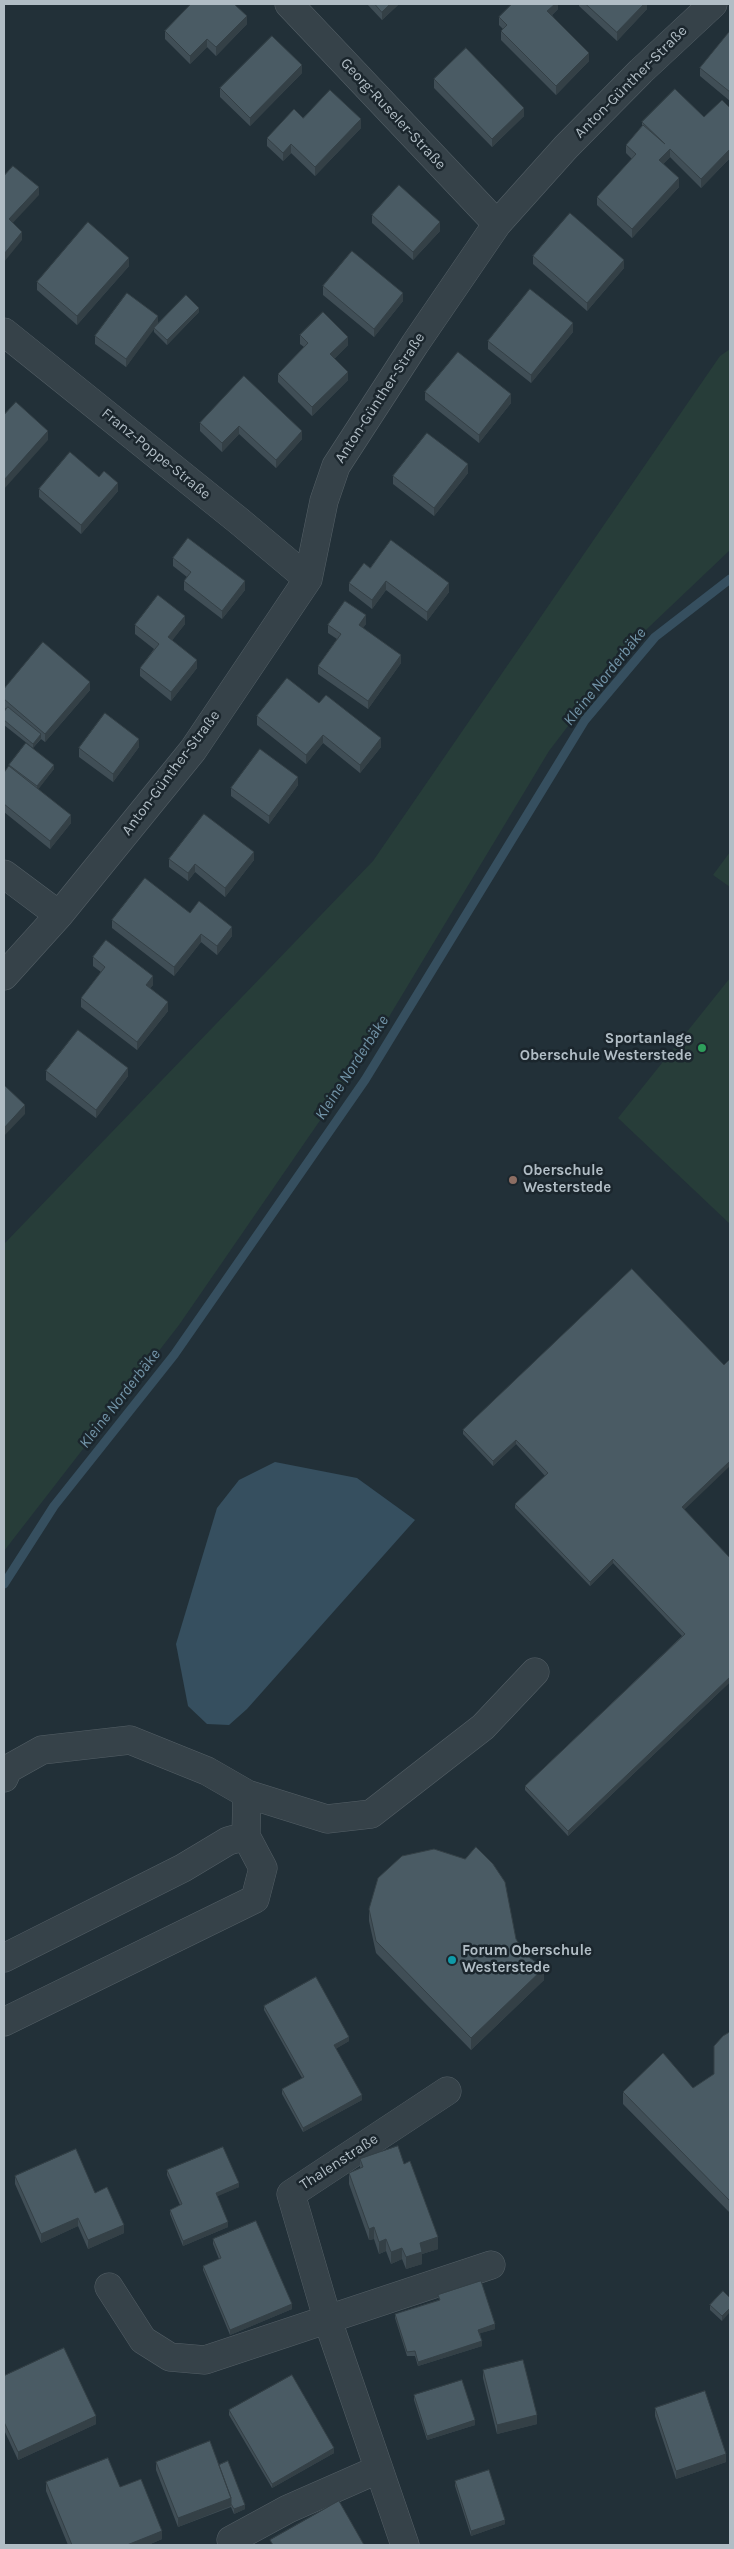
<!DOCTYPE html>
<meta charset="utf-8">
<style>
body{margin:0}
#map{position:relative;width:734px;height:2549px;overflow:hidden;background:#223038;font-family:Karla,sans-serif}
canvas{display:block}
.frame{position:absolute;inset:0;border:5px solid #b1bdc5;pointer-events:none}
</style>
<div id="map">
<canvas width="734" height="2549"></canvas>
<div class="frame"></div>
</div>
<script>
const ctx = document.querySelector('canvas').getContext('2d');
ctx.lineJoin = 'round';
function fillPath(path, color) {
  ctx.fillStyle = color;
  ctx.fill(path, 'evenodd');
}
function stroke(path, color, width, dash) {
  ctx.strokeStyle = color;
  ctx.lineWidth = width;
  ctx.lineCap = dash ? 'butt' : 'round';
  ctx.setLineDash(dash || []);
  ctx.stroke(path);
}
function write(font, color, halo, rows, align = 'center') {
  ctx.font = font + ' Karla,sans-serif';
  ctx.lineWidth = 5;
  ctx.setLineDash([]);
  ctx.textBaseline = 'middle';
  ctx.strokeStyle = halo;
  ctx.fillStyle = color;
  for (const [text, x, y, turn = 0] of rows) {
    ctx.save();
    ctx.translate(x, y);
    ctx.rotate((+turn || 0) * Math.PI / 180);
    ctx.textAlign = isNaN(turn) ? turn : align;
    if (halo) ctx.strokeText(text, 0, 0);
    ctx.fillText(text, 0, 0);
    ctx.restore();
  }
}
fillPath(new Path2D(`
 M730 349V550L629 646 549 751 372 1045 179 1325 4 1551V1244L373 861 720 356Z
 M730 852V887L713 875Z
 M730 978V1224L618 1118Z`), '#273d39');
fillPath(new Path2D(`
 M275 1462 357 1478 415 1520 247 1709 229 1725 207 1724 188 1706 176 1644 217 1508 239 1480Z`), '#364f5f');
stroke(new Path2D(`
 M4 1584 54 1506 174 1355 365 1080 585 720 655 637 730 579`), '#364f5f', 9);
const minor = new Path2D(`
 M289 4 497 224
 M4 332 239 521 308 579
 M4 874 59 915
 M4 976 59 915 193 750 308 579 324 501 336 466 415 344 497 224 566 147 641 71 713 4
 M4 1778 8 1769 42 1750 130 1740 207 1771 247 1794
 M4 1958 183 1868 228 1841 246 1836
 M4 2022 255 1899 263 1868 246 1836 247 1794 327 1819 371 1814 483 1727 535 1672
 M109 2287 143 2340 170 2357 205 2360 491 2265
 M231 2540 288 2509 379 2469
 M405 2545 328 2321 291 2194 447 2091`);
stroke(minor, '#545f66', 29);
stroke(minor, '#364249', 28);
fillPath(new Path2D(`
 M367 4H399L382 20Z
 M558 4V9L552 15 589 61 556 95 501 40V31L503 29 499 25V17Z
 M579 4H647V9L617 41 579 6Z
 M247 24 216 56 207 47 190 64 165 39V31Z
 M730 31V101L700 76V68Z
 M302 73 250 126 220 97V88Z
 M434 79 524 116 492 147 434 88Z
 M730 108V158L701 188 670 157 663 164 679 187 632 238 597 205V197L632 159 626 153V145L642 126V122L704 117Z
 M303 118 361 128 315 176 291 153 283 161 267 146V138Z
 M372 215 440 231 413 260 372 223Z
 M533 256 624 268 587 311 533 264Z
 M129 266 77 325 37 290V282Z
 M323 286 403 301 374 337 323 295Z
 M199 312 167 345 154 332V328L126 367 95 344V336L158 324Z
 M573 332 531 383 488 349V341Z
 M300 335 348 345 334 359 348 380 312 416 278 382V374L304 347 300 344Z
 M244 376 302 439 276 468 239 434 222 452 200 431V423Z
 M425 392 511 403 479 443 425 400Z
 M468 473 434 516 393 484V476Z
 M99 477 118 491 81 534 39 497V489Z
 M173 558 245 590 222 619 184 590V581L187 577 173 566Z
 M370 568 449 592 427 621 386 590 372 609 349 591V583Z
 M185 624 172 640 197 668 171 701 140 676V668L154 649 135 634V625Z
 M366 624 362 628 401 663 368 709 318 674V666L337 639 328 633V625Z
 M4 689 90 690 45 742 41 739 33 748 4 725V712L6 709 4 707Z
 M319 703 381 747 360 773 323 743 306 764 257 725V716Z
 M139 747 113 782 79 757V748Z
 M9 765 54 769 38 789 71 823 50 849 4 812V773L9 766Z
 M298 785 269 824 231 796V788Z
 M169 859 254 860 225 897 195 872 188 881 169 867Z
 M190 913 232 936 217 955 201 942 174 976 112 928V920Z
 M93 957 153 985 150 988 168 1011 137 1050 81 1007V998L101 972 93 966Z
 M46 1071 128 1076 96 1118 46 1080Z
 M632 1269 684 1510 730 1558V1682L568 1836 525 1790V1786L682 1636 613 1563 590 1586 515 1508V1504L545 1476 516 1444 493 1466 463 1434V1430Z
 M369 1909 516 1939 544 1980 471 2050 376 1953 369 1921Z
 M264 2006 349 2041 335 2049 362 2100 303 2132 282 2094V2089L302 2078 264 2010Z
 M730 2032V2213L623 2104V2092L693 2088 714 2074Z
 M360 2159 404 2164 438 2249 422 2254V2264L406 2269 402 2259 391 2264 386 2251 379 2254 374 2239 369 2240 349 2184V2173L360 2168Z
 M167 2170 239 2187 217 2196 228 2227 183 2246 170 2214V2210L180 2205 167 2175Z
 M15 2176 95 2193 124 2233 88 2249 78 2226 41 2243 15 2184Z
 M213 2239 292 2309 230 2335 203 2270V2266L219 2259 213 2244Z
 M438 2295 495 2329 480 2333 482 2346 418 2366 415 2356H407L395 2318V2314L439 2300Z
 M730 2298 722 2321 710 2310V2305Z
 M483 2370 537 2424 497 2434 483 2378Z
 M4 2376 96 2424 18 2460 4 2430Z
 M414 2395 475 2425 427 2440 414 2400Z
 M655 2408 726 2462 676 2479 655 2416Z
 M229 2410 334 2453 272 2488 229 2415Z
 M156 2462 219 2465 245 2509 234 2514 231 2507 178 2527 156 2470Z
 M455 2481 505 2524 471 2536 455 2486Z
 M46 2482 120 2487 162 2539 148 2545H68L46 2491Z`), '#404e56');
fillPath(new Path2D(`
 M390 4H399L382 20V12Z
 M555 4H558V9L547 19V11Z
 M644 4H647V9L617 41V32Z
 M247 16V24L216 56V47Z
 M207 39V47L190 64V56Z
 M589 53V61L556 95V86Z
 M302 65V73L250 126V118Z
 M524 108V116L492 147V139Z
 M361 119V128L315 176V167Z
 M291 144V153L283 161V153Z
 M670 149V157L659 168V160Z
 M730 149V158L701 188V179Z
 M679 178V187L632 238V229Z
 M39 187V195L9 227V219Z
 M440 222V231L413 260V252Z
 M22 232V240L4 262V254Z
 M129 258V266L77 325V316Z
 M624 260V268L587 311V303Z
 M403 293V301L374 337V329Z
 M199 308V312L167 345V340Z
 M158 316V324L126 367V359Z
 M573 323V332L531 383V375Z
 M348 337V345L330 363V354Z
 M348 372V380L312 416V407Z
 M511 394V403L479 443V435Z
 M239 426V434L222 452V443Z
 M48 431V440L4 489V480Z
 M302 431V439L276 468V460Z
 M468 464V473L434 516V508Z
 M118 483V491L81 534V525Z
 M245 581V590L222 619V611Z
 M386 581V590L372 609V600Z
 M449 583V592L427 621V612Z
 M366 615V624L359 634V625Z
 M185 616V624L168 646V637Z
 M401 655V663L368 709V701Z
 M197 660V668L171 701V692Z
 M90 682V690L45 742V734Z
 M41 734V738L33 748V744Z
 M323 735V743L306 764V755Z
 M381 738V747L360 773V765Z
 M139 739V747L113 782V774Z
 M54 765V769L37 791V786Z
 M298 777V785L269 824V816Z
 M71 815V823L50 849V841Z
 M254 852V860L225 897V888Z
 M195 864V872L188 881V873Z
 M232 927V936L217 955V946Z
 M201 934V942L174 976V967Z
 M153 976V985L146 994V985Z
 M168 1002V1011L137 1050V1042Z
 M128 1068V1076L96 1118V1110Z
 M25 1105V1114L4 1136V1128Z
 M516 1440V1444L493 1466V1461Z
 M730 1461V1466L682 1512V1507Z
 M613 1559V1563L590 1586V1582Z
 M730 1677V1682L568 1836V1831Z
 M544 1968V1980L471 2050V2038Z
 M349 2037V2041L334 2050V2045Z
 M362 2095V2100L303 2132V2128Z
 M239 2183V2187L216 2197V2193Z
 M78 2218V2226L41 2243V2234Z
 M228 2222V2227L183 2246V2241Z
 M124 2225V2233L88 2249V2240Z
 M374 2227V2239L369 2240V2229Z
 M438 2237V2249L422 2254V2264L406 2269V2257L420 2243Z
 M386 2239V2251L379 2254V2242Z
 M402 2248V2259L391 2264V2252Z
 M292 2304V2309L230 2335V2330Z
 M730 2308V2312L722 2321V2316Z
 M495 2324V2329L478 2334V2330Z
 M482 2341V2346L418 2366V2362Z
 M537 2415V2424L497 2434V2425Z
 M96 2416V2424L18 2460V2452Z
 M475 2420V2425L427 2440V2436Z
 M334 2448V2453L272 2488V2484Z
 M726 2454V2462L676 2479V2471Z
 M231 2498V2506L178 2527V2518Z
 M245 2505V2509L234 2514V2509Z
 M505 2520V2524L471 2536V2531Z
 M162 2531V2539L148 2545H127Z`), '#344046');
const building = new Path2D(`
 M191 4H234L247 16 216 47 207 39 190 56 165 31Z
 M375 4H390L382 12Z
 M512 4H555L547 11 589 53 556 86 501 31 507 25 499 17Z
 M586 4H644L617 32Z
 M730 31V92L700 68Z
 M272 36 302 65 250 118 220 88Z
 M466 48 524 108 492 139 434 79Z
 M675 89 704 117 722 100 730 108V149L701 179 670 149 659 160 679 178 632 229 597 197 636 154 626 145 643 125 665 144 642 122Z
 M330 90 361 119 315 167 291 144 283 153 267 138 294 109 303 118Z
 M13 166 39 187 9 219 22 232 4 254V176Z
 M399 185 440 222 413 252 372 215Z
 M570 213 624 260 587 303 533 256Z
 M88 222 129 258 77 316 37 282Z
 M352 251 403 293 374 329 323 286Z
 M530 289 573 323 531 375 488 341Z
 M127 293 158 316 126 359 95 336Z
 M186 295 199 308 167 340 154 328Z
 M323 312 348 337 330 354 348 372 312 407 278 374 308 343 300 335Z
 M458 352 511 394 479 435 425 392Z
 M244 376 302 431 276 460 239 426 222 443 200 423Z
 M16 402 48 431 4 480V415Z
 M427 433 468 464 434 508 393 476Z
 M70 452 99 477 104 471 118 483 81 525 39 489Z
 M188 538 245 581 222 611 184 581 191 572 173 558Z
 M391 540 449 583 427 612 386 581 372 600 349 583 364 563 370 568Z
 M158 595 185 616 168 637 197 660 171 692 140 668 159 644 135 625Z
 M345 601 366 615 359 625 401 655 368 701 318 666 341 634 328 625Z
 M43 642 90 682 45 734 4 699V689Z
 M287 678 319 703 326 695 381 738 360 765 323 735 306 755 257 716Z
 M8 707 41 734 33 744 4 720V712Z
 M105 713 139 739 113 774 79 748Z
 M26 743 54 765 37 786 9 765Z
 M260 749 298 777 269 816 231 788Z
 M9 766 71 815 50 841 4 804V773Z
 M204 814 254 852 225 888 195 864 188 873 169 859Z
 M145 878 190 913 199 901 232 927 217 946 201 934 174 967 112 920Z
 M106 940 153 976 146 985 168 1002 137 1042 81 998 105 967 93 957Z
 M78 1030 128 1068 96 1110 46 1071Z
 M4 1085 25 1105 4 1128Z
 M632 1269 724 1365 730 1359V1461L682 1507 730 1558V1677L568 1831 525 1786 685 1634 613 1559 590 1582 515 1504 548 1473 516 1440 493 1461 463 1430Z
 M476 1847 493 1864 505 1882 516 1939 526 1955 544 1968 471 2038 376 1941 369 1909 378 1878 402 1856 434 1849 465 1859Z
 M316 1977 349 2037 334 2045 362 2095 303 2128 282 2089 304 2077 264 2006Z
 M730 2032V2201L623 2092 663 2053 693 2088 714 2074V2046L723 2036Z
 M398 2146 404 2164 410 2161 438 2237 420 2243 422 2252 406 2257 402 2248 391 2252 386 2239 379 2242 374 2227 369 2229 349 2173 363 2167 360 2159Z
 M223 2147 239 2183 216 2193 228 2222 183 2241 170 2210 182 2204 167 2170Z
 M76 2149 95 2193 107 2187 124 2225 88 2240 78 2218 41 2234 15 2176Z
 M256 2221 292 2304 230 2330 203 2266 221 2258 213 2239Z
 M481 2281 495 2324 478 2330 482 2341 418 2362 415 2351 407 2352 395 2314 440 2300 438 2295Z
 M723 2291 730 2298V2308L722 2316 710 2305Z
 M64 2348 96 2416 18 2452 4 2422V2376Z
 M523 2360 537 2415 497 2425 483 2370Z
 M292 2375 334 2448 272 2484 229 2410Z
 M462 2380 475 2420 427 2436 414 2395Z
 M705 2391 726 2454 676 2471 655 2408Z
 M210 2441 231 2498 178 2518 156 2462Z
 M108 2458 120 2487 141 2479 162 2531 127 2545H72L46 2482Z
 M228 2461 245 2505 234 2509 231 2504V2498L219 2465Z
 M489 2470 505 2520 471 2531 455 2481Z
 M339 2501 364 2545H273L270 2540Z`);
fillPath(building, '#4a5b64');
stroke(building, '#344046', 1);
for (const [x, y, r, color] of [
 [702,1048,5,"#2e9e5b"],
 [513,1180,5,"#8d6e63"],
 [452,1960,5,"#0f9aa8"]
]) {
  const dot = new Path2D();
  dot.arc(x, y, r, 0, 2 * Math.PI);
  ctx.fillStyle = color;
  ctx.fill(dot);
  stroke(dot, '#1b262d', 2);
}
write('15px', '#b1bdc5', '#1b262d', [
 ["Anton-Günther-Straße",631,82,-45],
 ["Georg-Ruseler-Straße",393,114,47],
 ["Anton-Günther-Straße",380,398,-57],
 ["Franz-Poppe-Straße",156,454,39],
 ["Anton-Günther-Straße",171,773,-53],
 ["Thalenstraße",339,2162,-33]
]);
write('bold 15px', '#b1bdc5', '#1b262d', [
 ["Sportanlage",692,1039,"right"],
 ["Oberschule Westerstede",692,1056,"right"],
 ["Oberschule",523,1171],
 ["Westerstede",523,1188],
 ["Forum Oberschule",462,1951],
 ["Westerstede",462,1968]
], 'left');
write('italic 16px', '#7294a8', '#1b262d', [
 ["Kleine Norderbäke",605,677,-51],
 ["Kleine Norderbäke",352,1068,-57],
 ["Kleine Norderbäke",120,1399,-52]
]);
</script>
